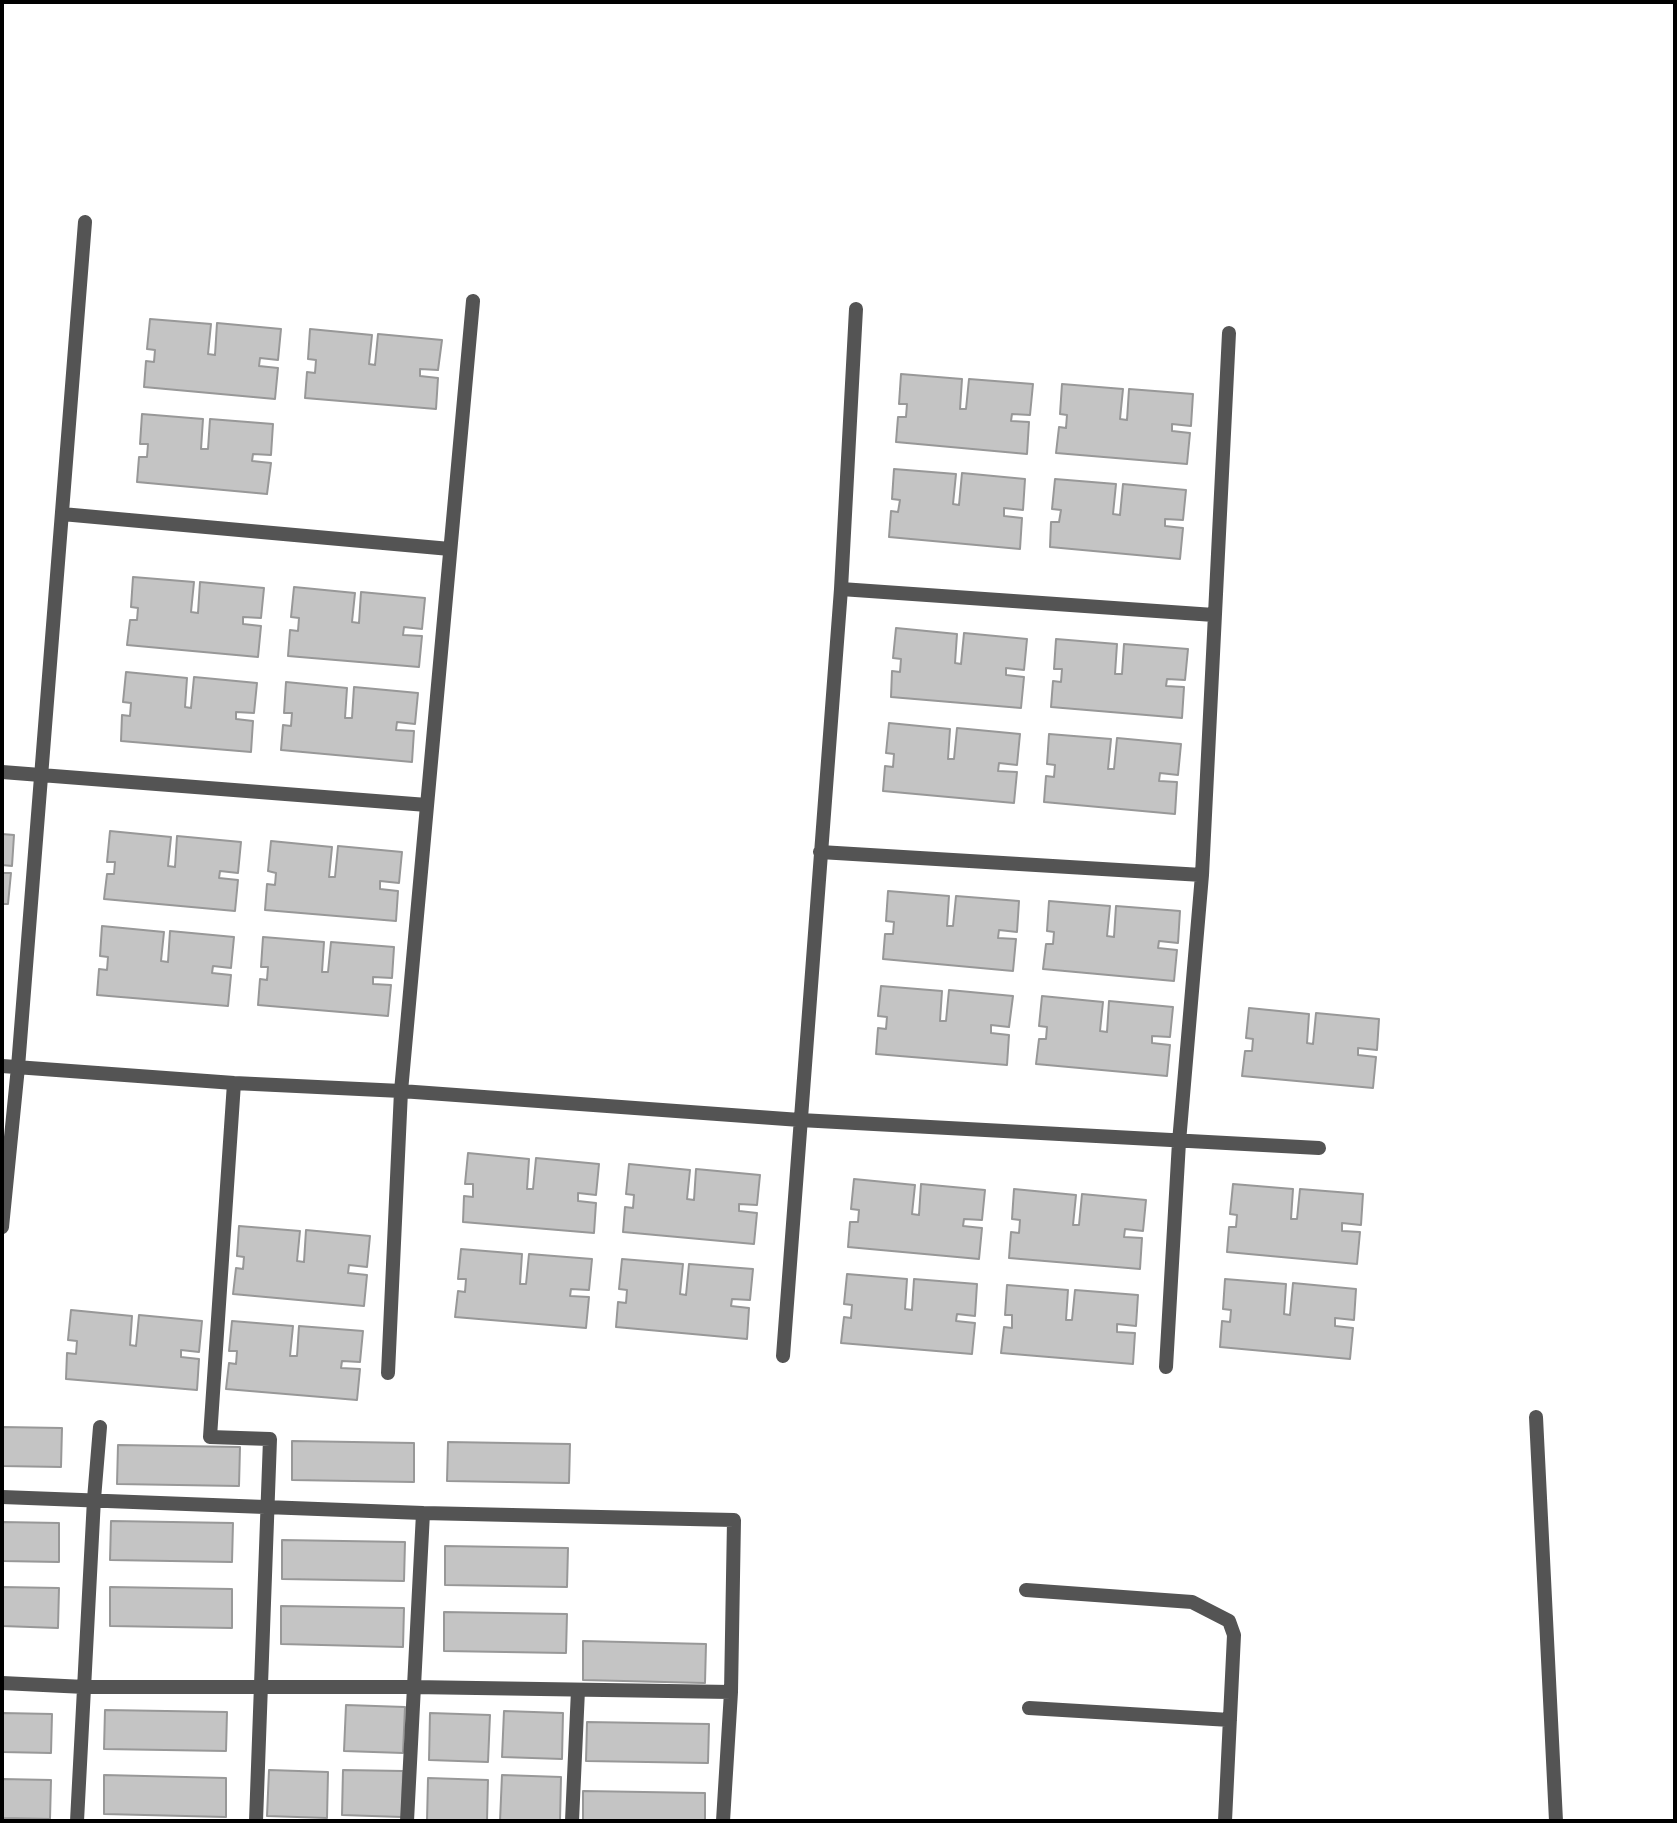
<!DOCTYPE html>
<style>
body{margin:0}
#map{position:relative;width:1677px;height:1823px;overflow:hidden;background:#fff;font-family:"PT Sans Narrow",sans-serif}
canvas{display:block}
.frame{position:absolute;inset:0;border:4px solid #000;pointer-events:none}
</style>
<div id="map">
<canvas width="1677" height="1823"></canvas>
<div class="frame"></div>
</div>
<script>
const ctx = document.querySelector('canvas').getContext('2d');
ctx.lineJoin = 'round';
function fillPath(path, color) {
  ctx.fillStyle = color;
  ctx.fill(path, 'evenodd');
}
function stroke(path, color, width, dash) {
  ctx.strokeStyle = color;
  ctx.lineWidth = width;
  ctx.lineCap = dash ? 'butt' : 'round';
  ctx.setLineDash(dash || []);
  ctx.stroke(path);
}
const building = new Path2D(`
 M150 319 211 324 208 354 215 355 217 323 281 329 278 360 260 358 259 366 278 368 275 399 144 387 146 361 154 362 155 350 147 349Z
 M310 329 372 335 369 364 375 365 378 334 442 340 438 370 420 369V376L438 378 436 409 305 398 307 372 315 373 316 360 308 359Z
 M901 374 962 379 960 409H966L969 379 1033 384 1030 415 1012 414 1011 421 1029 422 1027 454 896 442 898 417H906L907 404H899Z
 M1062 384 1123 389 1120 419 1127 420 1129 389 1193 394 1191 426 1172 424V431L1190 433 1187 464 1056 453 1059 427 1066 428 1067 415 1060 414Z
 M142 414 203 419 201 449H208L210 419 273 424 271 455 253 454 252 461 271 463 267 494 137 482 139 457H147L148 444H140Z
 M894 469 956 474 953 504 959 505 962 473 1025 479 1023 510 1004 508V516L1022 518 1020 549 889 537 891 511 898 512 900 500 892 499Z
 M1055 479 1116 484 1113 514 1120 515 1123 484 1186 490 1183 520 1165 519V526L1183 528 1180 559 1050 547 1051 522H1059L1061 510 1052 509Z
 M133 577 194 582 191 612 198 613 200 582 264 588 261 618 243 617V624L261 626 258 657 127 645 130 620H137L138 608 131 607Z
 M294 587 355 593 352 622 359 623 361 592 425 598 422 629 404 627 403 635 422 636 419 667 288 656 290 630 298 631 299 618 291 617Z
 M896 628 957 634 955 663 961 664 964 633 1027 639 1024 670 1006 668V675L1024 677 1021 708 891 697 892 671 900 672 901 659 893 658Z
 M1056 639 1117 644 1115 674H1122L1124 644 1188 649 1185 680 1167 679 1166 686 1184 687 1182 718 1051 707 1053 681 1061 682 1062 669H1054Z
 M126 672 187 678 185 707 191 708 194 677 257 683 254 713 236 712V719L253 721 251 752 121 741 122 715 130 716 131 703 123 702Z
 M286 682 347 688 345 718H352L354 687 418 693 415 724 397 722 396 730 414 731 412 762 281 750 283 725 291 726 292 713H284Z
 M889 723 950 729 948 759H954L957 728 1020 734 1017 765 999 763 998 771 1017 772 1014 803 883 791 885 766 893 767 894 754 886 753Z
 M1049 734 1111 739 1108 769H1114L1117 738 1181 744 1178 775 1160 773 1159 781 1177 782 1175 814 1044 802 1046 776 1054 777 1055 765 1047 764Z
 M110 831 171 837 168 866 175 867 177 836 241 842 238 873 220 871 219 878 238 880 235 911 104 899 107 874H114L115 862H107Z
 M2 834 14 835 12 866 2 865Z
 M271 841 332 847 329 877H335L338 846 402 852 399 883 380 881V889L398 891 396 921 265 910 267 884 275 885 276 873 268 871Z
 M2 873H11L8 904H2Z
 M888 891 949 896 947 926H953L956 896 1019 901 1017 932 999 930 998 938 1016 939 1013 971 883 959 885 934H893L894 922 886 921Z
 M1049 901 1110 906 1107 936 1114 937 1116 906 1180 911 1178 943 1159 941 1158 948 1177 950 1174 981 1043 969 1046 944H1053L1054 932 1047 931Z
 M102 926 164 932 161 961 168 962 170 931 234 937 231 968 213 966 212 973 231 975 228 1006 97 995 99 969 107 970 108 957 100 956Z
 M263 937 324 942 322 972H328L331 942 394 947 392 978 373 977V984L391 985 388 1016 258 1005 260 979 267 980 268 967H261Z
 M881 986 942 991 940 1021H946L949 990 1013 996 1009 1027 991 1025V1033L1009 1035 1007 1065 876 1054 878 1028 886 1029 887 1017 878 1016Z
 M1042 996 1103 1002 1100 1031 1107 1032 1109 1001 1173 1007 1170 1037 1152 1036V1043L1170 1045 1167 1076 1036 1064 1039 1039H1046L1047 1027 1039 1026Z
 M1249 1008 1309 1014 1307 1043 1313 1044 1316 1013 1379 1019 1377 1050 1358 1048V1055L1376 1057 1373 1088 1242 1076 1245 1051H1252L1253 1039 1246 1038Z
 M468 1153 529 1159 527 1189H533L536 1158 599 1164 596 1195 578 1193V1201L596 1203 594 1233 463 1222 464 1196 473 1197V1184H465Z
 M629 1164 690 1170 687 1199 694 1200 696 1169 760 1175 757 1205 739 1204V1211L757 1213 754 1244 623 1232 625 1207 633 1208 634 1195 626 1194Z
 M854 1179 915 1185 912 1214 919 1215 921 1184 985 1190 982 1220 964 1219 963 1226 982 1228 979 1259 848 1247 850 1222H858L859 1210 851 1209Z
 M1233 1184 1293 1189 1291 1219H1297L1300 1189 1363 1194 1361 1225 1342 1223V1231L1360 1232 1357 1264 1227 1252 1229 1227H1236L1237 1215 1230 1214Z
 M1014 1189 1076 1195 1073 1225H1079L1082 1194 1146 1200 1143 1231 1125 1229 1124 1237 1142 1238 1140 1269 1009 1258 1011 1232 1019 1233 1020 1220 1012 1219Z
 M239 1226 300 1231 297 1261 304 1262 306 1230 370 1236 367 1267 349 1265 348 1273 367 1275 364 1306 233 1294 236 1268 243 1269 244 1257 237 1256Z
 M461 1249 522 1254 520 1284H526L529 1254 592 1259 589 1290 571 1289 570 1296 589 1297 586 1328 455 1317 458 1291 465 1292 466 1279H458Z
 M622 1259 683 1264 680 1294 686 1295 689 1264 753 1269 750 1300 732 1299 731 1306 749 1308 747 1339 616 1327 618 1302 626 1303 627 1290 619 1289Z
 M847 1274 907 1279 905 1309 912 1310 914 1279 977 1284 975 1316 957 1314 956 1321 975 1323 972 1354 841 1343 844 1317 851 1318 852 1305 844 1304Z
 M1225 1279 1286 1284 1284 1314 1290 1315 1293 1283 1356 1289 1354 1320 1335 1318V1326L1353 1328 1350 1359 1220 1347 1222 1321 1230 1322 1231 1310 1223 1309Z
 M1007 1285 1068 1290 1066 1320H1072L1075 1290 1138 1295 1136 1326 1117 1324V1332L1135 1333 1133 1364 1001 1353 1004 1327 1012 1328V1315H1005Z
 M71 1310 132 1316 130 1345 136 1346 139 1315 202 1321 199 1352 181 1350V1357L199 1359 197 1390 66 1379 67 1353 76 1354 77 1341 68 1340Z
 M232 1321 293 1326 290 1356H297L299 1326 363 1331 360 1362 342 1361 341 1368 360 1369 357 1400 226 1389 229 1363 236 1364 237 1351H229Z
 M2 1427 62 1428 61 1467 2 1466Z
 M292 1441 414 1443V1482L292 1480Z
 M448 1442 570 1444 569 1483 447 1481Z
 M118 1445 240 1447 239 1486 117 1484Z
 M111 1521 233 1523 232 1562 110 1560Z
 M2 1522 59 1523V1562L2 1561Z
 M282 1540 405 1542 404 1581 282 1579Z
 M445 1546 568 1548 567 1587 445 1585Z
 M2 1587 59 1588 58 1628 2 1626Z
 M110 1587 232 1589V1628L110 1626Z
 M281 1606 404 1608 403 1647 281 1644Z
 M444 1612 567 1614 566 1653 444 1651Z
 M583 1641 706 1644 705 1683 583 1680Z
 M346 1705 405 1707 403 1753 344 1751Z
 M105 1710 227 1712 226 1751 104 1749Z
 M504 1711 563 1713 562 1759 502 1757Z
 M2 1713 52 1714 51 1753 2 1752Z
 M430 1713 490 1715 488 1762 429 1760Z
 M587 1722 709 1724 708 1763 586 1761Z
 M269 1770 328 1772 327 1818 267 1816Z
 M343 1770 403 1771 402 1817 342 1815Z
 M104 1775 226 1778V1817L104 1814Z
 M502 1775 561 1777 560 1821H500Z
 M428 1778 488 1780 487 1821H427Z
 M2 1779 51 1780 50 1819 2 1818Z
 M583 1791 705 1793V1821H583Z`);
fillPath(building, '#c4c4c4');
stroke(building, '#989898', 2);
stroke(new Path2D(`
 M1026 1590 1192 1602 1229 1621 1234 1635 1225 1821
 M1029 1708 1230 1720`), '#545454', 14);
stroke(new Path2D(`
 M62 514 450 549
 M841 589 1214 615
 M2 772 427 805
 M820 852 1202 875
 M2 1066 234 1083 401 1091 800 1120 1319 1148
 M234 1083 210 1437 270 1439 256 1821
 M2 1227 18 1067 85 222
 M783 1356 841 589 856 309
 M1166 1367 1179 1142 1202 875 1229 333
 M388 1373 401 1091 473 301
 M1536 1417 1556 1821
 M2 1497 423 1513 734 1520 731 1692 723 1821
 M2 1683 85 1687H413L731 1692
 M77 1821 94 1499 100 1427
 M407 1821 423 1513
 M572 1821 578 1690`), '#545454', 14);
</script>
